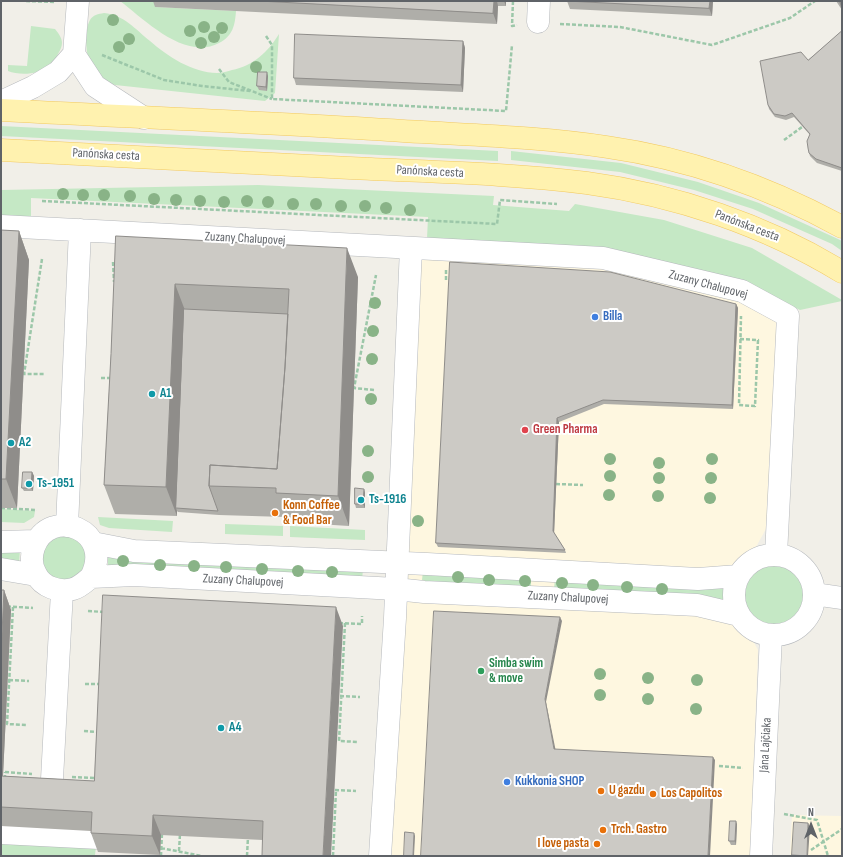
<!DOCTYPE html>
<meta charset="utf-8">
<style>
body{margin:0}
#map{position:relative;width:843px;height:857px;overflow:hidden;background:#f1efe8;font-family:"Sofia Sans Condensed",sans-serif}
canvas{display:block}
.frame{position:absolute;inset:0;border:2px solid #5f6368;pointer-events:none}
.north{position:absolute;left:791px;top:805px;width:40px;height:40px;-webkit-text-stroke:3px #fff;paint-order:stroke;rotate:0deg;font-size:11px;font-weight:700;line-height:16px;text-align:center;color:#5f6368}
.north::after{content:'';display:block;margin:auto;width:14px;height:18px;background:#5f6368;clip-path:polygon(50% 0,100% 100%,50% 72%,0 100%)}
</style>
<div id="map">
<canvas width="843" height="857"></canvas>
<div class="frame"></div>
<div class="north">N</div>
</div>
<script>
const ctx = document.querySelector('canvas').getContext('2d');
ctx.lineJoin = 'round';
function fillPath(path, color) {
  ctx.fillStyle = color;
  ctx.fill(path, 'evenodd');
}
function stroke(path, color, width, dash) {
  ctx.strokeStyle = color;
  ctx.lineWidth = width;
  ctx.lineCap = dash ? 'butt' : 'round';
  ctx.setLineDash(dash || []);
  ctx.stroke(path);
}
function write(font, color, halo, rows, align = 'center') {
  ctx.font = font + ' "Sofia Sans Condensed",sans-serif';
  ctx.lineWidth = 4;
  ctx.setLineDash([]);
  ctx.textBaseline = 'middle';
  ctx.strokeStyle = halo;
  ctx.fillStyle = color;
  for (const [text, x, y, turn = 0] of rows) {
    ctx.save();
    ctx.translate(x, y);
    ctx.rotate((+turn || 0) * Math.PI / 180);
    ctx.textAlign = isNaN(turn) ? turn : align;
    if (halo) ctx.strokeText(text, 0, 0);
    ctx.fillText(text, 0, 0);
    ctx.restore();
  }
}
fillPath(new Path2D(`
 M418 250 601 263 780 306 767 527 729 596 758 650 750 856H391Z
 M792 815 842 816V856H790Z`), '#fef7e0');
fillPath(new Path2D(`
 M120 1H155V7L236 11C235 25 233 36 219 43 185 61 145 20 120 1Z
 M104 13C124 15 135 29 150 41 167 56 193 73 217 73 222 73 228 71 232 70 253 66 268 52 279 34L275 93 265 101 115 85 105 82C100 75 94 69 90 61 85 53 85 28 90 20 93 15 98 14 104 13Z
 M31 26 55 29C64 40 64 44 57 56 55 59 53 65 50 67 39 74 20 76 8 71V65L27 66Z
 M1 126 498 151V161L1 136Z
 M511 151 621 163 698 182 759 203 838 239 842 241V251L832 244 753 209 694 190 620 172 511 160Z
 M258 185 494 196 493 205 569 211 575 204 664 220 752 248 842 300V301L800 310 744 282 427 239 428 217 31 198V220L1 218V190Z
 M1 509 35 511 34 517 24 523 1 522Z
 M98 517 173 521 172 532 109 528 100 525Z
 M225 524 283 526V536L225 534Z
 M290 526 365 530V540L290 537Z
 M42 558a22 22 0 1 1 44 0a22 22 0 1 1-44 0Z
 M1 549 20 550 19 564 1 561Z
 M108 553 363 569 362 580 108 568Z
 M745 595a29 29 0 1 1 58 0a29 29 0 1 1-58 0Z
 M423 571 531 576V588L432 583 422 580Z
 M555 577 723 584V601L554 590Z
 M1 842 96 846 95 855 122 856H1Z`), '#c5e8c5');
const minor = new Path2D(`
 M538 22 539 1
 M74 54 95 86 144 118
 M74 54 78 1
 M1 102 33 87 58 72 74 54
 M1 226 603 258 742 291 788 316 776 555
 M67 526 80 230
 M1 542 36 541
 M93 543 134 551 427 564 698 579 738 576
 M734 595a40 40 0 1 1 80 0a40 40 0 1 1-80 0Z
 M1 569 36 575
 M91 577C115 530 50 505 34 547 31 556 31 566 36 574 42 587 60 593 73 589 80 587 85 582 91 577L134 575 396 589 424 592 697 605 739 615
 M814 594 842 598
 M51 798 62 591
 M1 833 99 838
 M380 856 395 618 411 248
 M761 856 771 635`);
const major = new Path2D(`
 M1 110C130 117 259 122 388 130 461 135 535 136 607 147 691 159 767 186 842 227
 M1 150C117 156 234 162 350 168 429 172 509 173 587 183 676 195 765 225 842 272`);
stroke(minor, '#b5b8bc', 23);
stroke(major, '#f2c960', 23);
stroke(new Path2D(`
 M26 1 56 2
 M513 1 512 26 517 25
 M560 24 620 27 712 45 790 18 815 1
 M266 36 272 45V99L506 111 512 45
 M102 55 164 80 202 86 250 91
 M219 69 229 82 272 99
 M784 140 802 127
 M42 201 497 224 500 200 557 204
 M42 259 24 374H44
 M113 262 114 282
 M446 280V270
 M740 339 758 340 755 406 739 405 741 316
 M101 378H112
 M374 390 354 388 376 275
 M556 484 583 485
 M1 508 37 510
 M1 606 33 608
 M13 607 7 724 27 725
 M88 611 104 612
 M339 623 362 624V616
 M345 623 339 741 358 742
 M9 680 29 681
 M85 684H101
 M340 696 360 697
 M84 731 99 732
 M719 766 743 768
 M5 772 32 774
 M72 777 95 778
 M5 779V772
 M335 790 356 791
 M784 814 817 820 828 856
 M161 848 202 856
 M811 850 842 829
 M179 851 180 834
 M161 856 162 833
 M247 856 248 837
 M333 856 336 790`), '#9cc7a9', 2.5, [4, 2]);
stroke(minor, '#fff', 22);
stroke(major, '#fff2af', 22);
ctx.fillStyle = '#89b387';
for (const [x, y] of [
 [113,20],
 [204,27],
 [222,28],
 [190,31],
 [214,37],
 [129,39],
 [201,43],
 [119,47],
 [256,67],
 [63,194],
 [83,195],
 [104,195],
 [130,196],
 [154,199],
 [176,200],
 [200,201],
 [247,201],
 [224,202],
 [268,202],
 [293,204],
 [316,204],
 [341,206],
 [365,206],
 [386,208],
 [410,210],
 [375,303],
 [373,331],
 [372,359],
 [371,399],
 [368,451],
 [610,459],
 [712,459],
 [659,463],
 [610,476],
 [368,477],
 [659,478],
 [711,478],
 [609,495],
 [658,496],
 [710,498],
 [418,521],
 [123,561],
 [160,565],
 [194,566],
 [226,567],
 [262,569],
 [298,571],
 [332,572],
 [458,577],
 [489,580],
 [525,581],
 [562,583],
 [593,585],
 [627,587],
 [662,589],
 [600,674],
 [648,678],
 [697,680],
 [600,695],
 [648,699],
 [696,709]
]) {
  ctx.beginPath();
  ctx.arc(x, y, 6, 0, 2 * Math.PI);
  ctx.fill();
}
fillPath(new Path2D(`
 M153 1H506V6H498L497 24 155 7Z
 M567 1H713L712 16 570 9Z
 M836 1H842V10Z
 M842 31V171L817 163 810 156 809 153 810 135 794 117 786 120 775 117 769 109 768 105 808 60Z
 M463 41 465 48 463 92 296 85 294 78Z
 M268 76 267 91 259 90 257 86Z
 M1 230 19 231 29 260 17 508H1Z
 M116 236 358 277 349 526 287 522 285 517 219 515 178 512 177 511V516L115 514 104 485 111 354Z
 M450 262 736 304 738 308 733 409 604 404 559 422 554 533 565 550 566 553 438 547 436 543Z
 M32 472 34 476 33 491H24L22 488Z
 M364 489 365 493V508H356L355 504Z
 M1 590H4L11 610 3 776 94 781 343 626 263 840 161 835 160 855 98 852 91 833V831L1 826Z
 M737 824 736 845H731L729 841Z`), '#afaea9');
fillPath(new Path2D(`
 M494 1H497L498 6 497 24 493 13Z
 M504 1H506V6Z
 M710 1H713L712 16 709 8Z
 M839 1H842V10Z
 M463 41 465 48 463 92 461 85Z
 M267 72 268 76 267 91 266 87Z
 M19 231 29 260 17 508 6 479Z
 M347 248 358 277 349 526 338 496Z
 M175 284 186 313 176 508 177 511V516L166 487Z
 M736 304 738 308 733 409 732 405Z
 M557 418 559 422 554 535 553 531Z
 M32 472 34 476 33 491 31 488Z
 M364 489 365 493V508L363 504Z
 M4 590 11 610 2 796 1 793V656Z
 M336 607 343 626 331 856H323Z
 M560 617 562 621 546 702 556 752 554 749 545 699Z
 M713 757 715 760 710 856H708Z
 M153 815 161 835 160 855 152 836Z
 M736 821 737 824 736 845 735 841Z
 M808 823 810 827 808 856H807Z
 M414 833 415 836 414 856H413Z`), '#8f8d8a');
const building = new Path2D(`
 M259 1H494L493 13Z
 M567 1H710L709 8Z
 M842 31V168L816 159 809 153 808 148 807 141 810 134 792 113 785 116 774 114 768 105 760 61 801 52 808 60Z
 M295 34 463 41 461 85 294 78Z
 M258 72H267L266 87 257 86Z
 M1 230 19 231 6 479H1Z
 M116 236 347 248 338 496 276 493V488L209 486 210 465 277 469 285 367 289 289 175 284 166 487 104 485 111 354Z
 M450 262 610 272 736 304 732 405 603 400 557 418 553 531 565 550 436 543Z
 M184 309 288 314 285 367 277 469 210 465 209 486 218 511 176 508Z
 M23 472H32L31 488H22Z
 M355 488 364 489 363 504H355Z
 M1 590H4L1 656Z
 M103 595 336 607 323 856H262L263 821 153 815 152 836 91 833 92 812 1 807V776L94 781Z
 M434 611 560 617 545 699 554 749 713 757 708 856H421Z
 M730 821H736L735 841H729Z
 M794 822 808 823 807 856 792 855Z
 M405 832 414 833 413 856H404Z`);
fillPath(building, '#cccac5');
stroke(building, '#8f8d8a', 1);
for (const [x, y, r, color] of [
 [595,317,4,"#3f7fe0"],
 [152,394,4,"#0f9aa8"],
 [525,430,4,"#e0444e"],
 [11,443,4,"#0f9aa8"],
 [29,484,4,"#0f9aa8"],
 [361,500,4,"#0f9aa8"],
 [275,513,4,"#e8710a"],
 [481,671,4,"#2e9e5b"],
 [221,728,4,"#0f9aa8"],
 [507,782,4,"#3f7fe0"],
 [601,791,4,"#e8710a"],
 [653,794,4,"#e8710a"],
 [603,830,4,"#e8710a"],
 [597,844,4,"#e8710a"]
]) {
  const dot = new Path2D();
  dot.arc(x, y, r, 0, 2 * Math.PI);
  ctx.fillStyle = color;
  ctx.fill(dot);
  stroke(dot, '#fff', 1.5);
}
write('13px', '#5f6368', '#fff', [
 ["Panónska cesta",106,155,3],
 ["Panónska cesta",430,172,3],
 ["Panónska cesta",747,226,21],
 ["Zuzany Chalupovej",245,239,3],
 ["Zuzany Chalupovej",708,285,15],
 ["Zuzany Chalupovej",243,581,3],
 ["Zuzany Chalupovej",568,598,3],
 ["Jána Lajčiaka",766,745,-87]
]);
write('bold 13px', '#366cbe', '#fff', [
 ["Billa",603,317],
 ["Kukkonia SHOP",515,782]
], 'left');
write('bold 13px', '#0d838f', '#fff', [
 ["A1",160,394],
 ["A2",19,443],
 ["Ts-1951",37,484],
 ["Ts-1916",369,500],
 ["A4",229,728]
], 'left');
write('bold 13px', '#be3a42', '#fff', [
 ["Green Pharma",533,430]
], 'left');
write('bold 13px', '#c56008', '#fff', [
 ["Konn Coffee",283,506],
 ["& Food Bar",283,521],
 ["U gazdu",609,791],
 ["Los Capolitos",661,794],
 ["Trch. Gastro",611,830],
 ["I love pasta",589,844,"right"]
], 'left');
write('bold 13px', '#27864d', '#fff', [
 ["Simba swim",489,664],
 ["& move",489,679]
], 'left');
</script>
